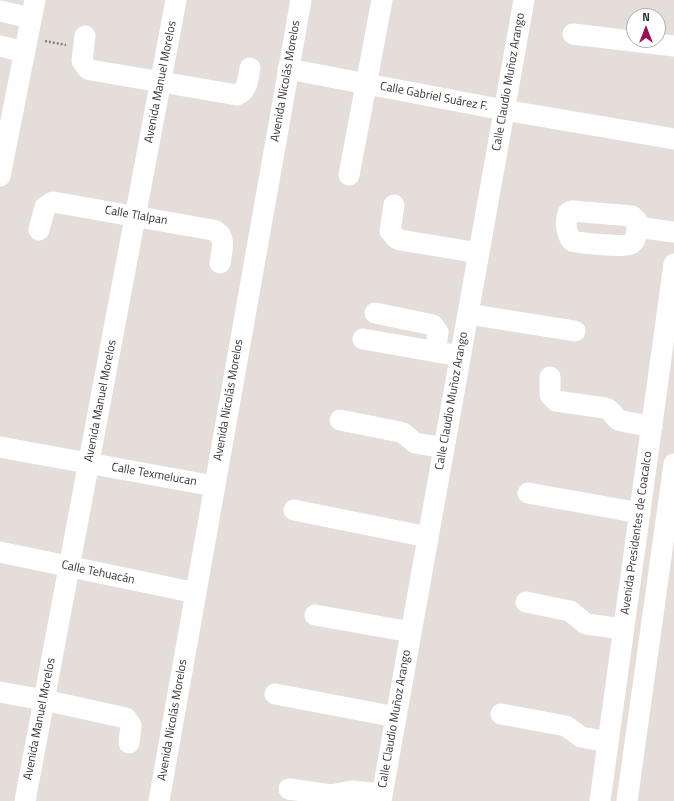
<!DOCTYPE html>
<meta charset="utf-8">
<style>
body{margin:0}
#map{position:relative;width:674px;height:801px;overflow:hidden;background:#e4ddd9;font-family:"Titillium Web",sans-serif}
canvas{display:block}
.north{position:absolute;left:626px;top:8px;width:40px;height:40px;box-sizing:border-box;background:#fff;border:1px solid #afaead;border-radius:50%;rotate:0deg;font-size:11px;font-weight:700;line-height:16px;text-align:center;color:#373433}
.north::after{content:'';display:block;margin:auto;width:14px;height:18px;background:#9d0d58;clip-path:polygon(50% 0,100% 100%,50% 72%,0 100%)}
</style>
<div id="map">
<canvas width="674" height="801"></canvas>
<div class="north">N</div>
</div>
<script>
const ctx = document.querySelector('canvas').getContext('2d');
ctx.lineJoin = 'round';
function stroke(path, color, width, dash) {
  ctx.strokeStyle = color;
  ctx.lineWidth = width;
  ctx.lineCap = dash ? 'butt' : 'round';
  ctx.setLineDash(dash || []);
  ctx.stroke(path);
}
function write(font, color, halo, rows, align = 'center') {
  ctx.font = font + ' "Titillium Web",sans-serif';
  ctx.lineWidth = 4;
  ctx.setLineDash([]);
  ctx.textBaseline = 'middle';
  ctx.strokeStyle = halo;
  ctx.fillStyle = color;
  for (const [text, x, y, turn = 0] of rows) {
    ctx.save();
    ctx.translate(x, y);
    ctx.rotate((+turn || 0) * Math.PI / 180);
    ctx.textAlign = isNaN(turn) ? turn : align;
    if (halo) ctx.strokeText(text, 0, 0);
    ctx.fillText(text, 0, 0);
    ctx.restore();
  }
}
stroke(new Path2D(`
 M45 41 66 45`), '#85807e', 2.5, [2, 2]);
stroke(new Path2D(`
 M0 11 31 18
 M573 34 674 46
 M85 36 82 61 87 68 91 70 237 95C248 91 248 78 250 68
 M0 46 24 52
 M288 69 504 110 674 139
 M349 175 382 0
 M0 176 35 0
 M394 205 390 231 396 238 400 240 479 253
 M572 211 632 216 637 221C637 229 638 239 631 244 626 248 580 243 572 241 566 233 565 222 568 213Z
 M637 227 674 232
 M39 230 45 207 53 202 213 230C227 235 222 251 220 263
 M375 313 433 325 438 332 435 352
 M468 314 575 331
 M363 339 460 356
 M550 377V395L556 401 605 408C613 410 613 417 619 420 628 423 642 424 652 427
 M340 420 400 432 403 433 415 443 444 448
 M0 447 214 486
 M528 493 640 513
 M294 510 428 537
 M0 552 196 593
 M526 602 570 611 586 624 624 629
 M315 615 411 632
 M0 692 44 700 126 718 131 725 129 743
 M275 694 396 717
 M501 714 566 726 581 737 608 742
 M289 789 331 795 352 791 382 794
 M25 801 176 0
 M159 801 301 0
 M381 801 524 0
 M600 801 674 264
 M627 801 674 464`), '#fff', 21);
write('12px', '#373433', '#fff', [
 ["Avenida Nicolás Morelos",286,81,-80],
 ["Avenida Manuel Morelos",161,82,-79],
 ["Calle Claudio Muñoz Arango",509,82,-80],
 ["Calle Gabriel Suárez F.",434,97,11],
 ["Calle Tlalpan",136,216,10],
 ["Avenida Nicolás Morelos",229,400,-80],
 ["Avenida Manuel Morelos",101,401,-79],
 ["Calle Claudio Muñoz Arango",452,401,-80],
 ["Calle Texmelucan",154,475,10],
 ["Avenida Presidentes de Coacalco",637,533,-82],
 ["Calle Tehuacán",98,573,12],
 ["Avenida Manuel Morelos",40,719,-79],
 ["Calle Claudio Muñoz Arango",395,719,-80],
 ["Avenida Nicolás Morelos",173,720,-80]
]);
</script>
